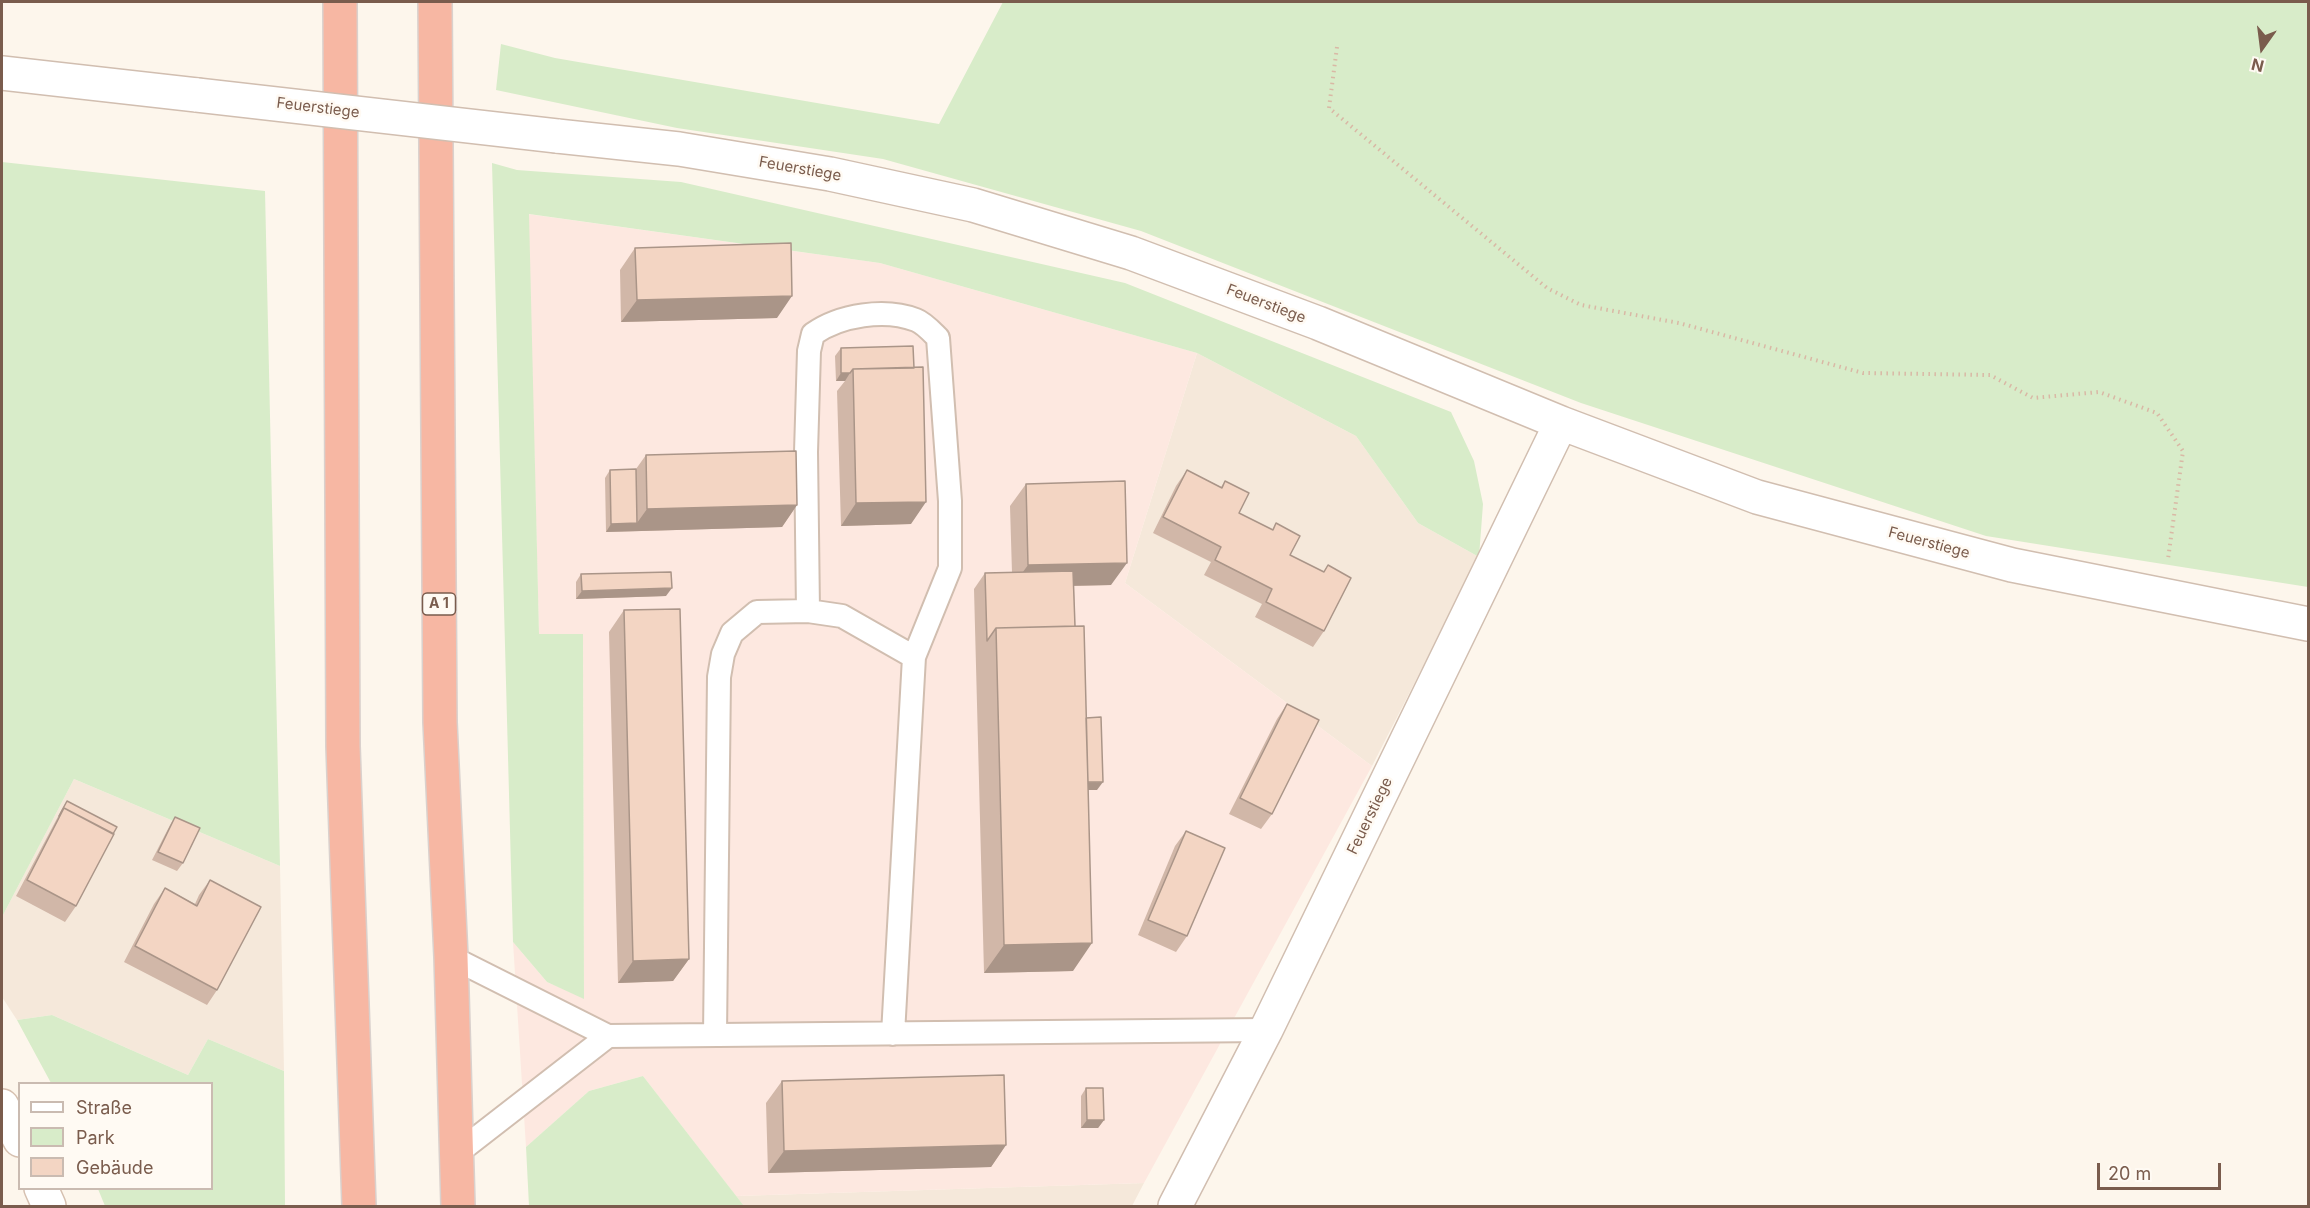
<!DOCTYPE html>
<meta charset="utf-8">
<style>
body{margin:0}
#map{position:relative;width:2310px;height:1208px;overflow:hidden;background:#fdf6ec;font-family:Inter,sans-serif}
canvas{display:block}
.frame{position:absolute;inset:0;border:3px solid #7a5c4d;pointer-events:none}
.legend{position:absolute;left:18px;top:1082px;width:195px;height:108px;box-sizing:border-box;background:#fffaf3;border:2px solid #cabbb1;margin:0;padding:8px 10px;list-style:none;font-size:18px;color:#7a5c4d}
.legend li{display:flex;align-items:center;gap:12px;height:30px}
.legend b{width:30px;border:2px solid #cabbb1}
.north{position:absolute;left:2232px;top:18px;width:60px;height:60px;-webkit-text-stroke:4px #fffaf3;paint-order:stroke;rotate:194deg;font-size:16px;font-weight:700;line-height:24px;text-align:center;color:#7a5c4d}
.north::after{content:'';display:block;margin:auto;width:21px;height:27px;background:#7a5c4d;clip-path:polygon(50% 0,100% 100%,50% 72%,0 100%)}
.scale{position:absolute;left:2097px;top:1163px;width:124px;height:27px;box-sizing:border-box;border:3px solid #7a5c4d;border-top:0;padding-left:8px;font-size:18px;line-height:21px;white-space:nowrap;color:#7a5c4d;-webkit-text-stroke:4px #fffaf3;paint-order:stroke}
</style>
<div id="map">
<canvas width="2310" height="1208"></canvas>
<div class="frame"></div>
<ul class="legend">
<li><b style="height:8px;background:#fff"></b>Straße</li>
<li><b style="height:16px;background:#d8ecc9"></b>Park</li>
<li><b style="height:16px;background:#f3d5c3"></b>Gebäude</li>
</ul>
<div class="north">N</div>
<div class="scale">20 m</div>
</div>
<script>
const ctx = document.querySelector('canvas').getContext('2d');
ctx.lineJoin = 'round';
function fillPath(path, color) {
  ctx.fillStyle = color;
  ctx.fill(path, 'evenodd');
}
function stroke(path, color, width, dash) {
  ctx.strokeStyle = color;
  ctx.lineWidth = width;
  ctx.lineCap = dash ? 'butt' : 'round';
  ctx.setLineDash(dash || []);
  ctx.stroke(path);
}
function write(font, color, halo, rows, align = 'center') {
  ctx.font = font + ' Inter,sans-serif';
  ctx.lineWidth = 5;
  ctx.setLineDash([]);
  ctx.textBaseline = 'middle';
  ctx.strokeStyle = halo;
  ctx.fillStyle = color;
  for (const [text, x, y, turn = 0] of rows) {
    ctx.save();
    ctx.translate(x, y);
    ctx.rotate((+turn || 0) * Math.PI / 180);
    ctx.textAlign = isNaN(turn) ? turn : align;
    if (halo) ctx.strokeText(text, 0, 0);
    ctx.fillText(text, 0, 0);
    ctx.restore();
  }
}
fillPath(new Path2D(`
 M1197 353 1356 436 1418 523 1479 557 1372 766 1125 583Z
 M74 779 280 866 284 1071 208 1039 188 1075 52 1015 17 1020 2 997V917Z
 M1144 1183 1132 1206H744L736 1196Z`), '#f5e8da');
fillPath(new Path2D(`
 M528 214 880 263 1197 353 1125 583 1372 766 1144 1183 736 1196 643 1076 589 1091 526 1147 513 942 547 982 584 998 583 634H539Z`), '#fde8e0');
fillPath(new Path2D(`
 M1003 2H2308V587L1986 536 1581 403 1141 231 883 159 677 128 496 90 501 44 555 58 939 124Z
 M2 162 265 191 280 866 74 779 2 917Z
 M492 163 517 170 681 182 1125 283 1451 412 1474 461 1483 504 1479 557 1418 523 1356 436 1197 353 880 263 529 214 539 634H583L584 999 547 982 513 942Z
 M52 1015 188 1075 208 1039 284 1071 285 1206H105L98 1189 212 1188V1084L51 1083 17 1020Z
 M643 1076 744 1206H529L526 1147 589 1091Z`), '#d8ecc9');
const service = new Path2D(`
 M808 611 806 452 809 351 813 334C840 315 885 308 916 320 924 323 932 332 938 338L950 501V568L914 657
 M451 957 608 1036 1266 1030
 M715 1035 719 677 723 654 732 633 757 612 808 611 842 616 914 657 893 1034
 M456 1154 608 1036`);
const minor = new Path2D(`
 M2 73 197 95
 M557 136 679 149 830 174 973 205 1131 253 1318 323 1561 423 1757 497 2012 565 2308 624
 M1175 1206 1266 1030 1561 423`);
const secondary = new Path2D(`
 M2 1106 20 1140
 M41 1188 49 1206`);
const motorway = new Path2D(`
 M340 2 343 746 359 1206
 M435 2 440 722 451 957 458 1206`);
stroke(service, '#d1beb0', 26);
stroke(minor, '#d1beb0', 36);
stroke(secondary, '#d6c0b0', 36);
stroke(motorway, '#dad1cd', 36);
stroke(new Path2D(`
 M1337 47 1329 108 1547 288 1581 305 1679 323 1863 373 1990 375 2033 398 2099 392 2157 413 2183 451 2168 559`), '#d9b8a5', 4, [1.5, 4.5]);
stroke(service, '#fff', 22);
stroke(minor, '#fff', 33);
stroke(secondary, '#fff', 33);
stroke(motorway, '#f7b7a3', 33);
const minorBridge = new Path2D(`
 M197 95 557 136`);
stroke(minorBridge, '#d1beb0', 36, []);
stroke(minorBridge, '#fff', 33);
fillPath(new Path2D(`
 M635 248 777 318 621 322 620 270Z
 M913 346 911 524 841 526 837 391 845 381H836L835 356 841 348Z
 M646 455 797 505 782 527 606 532 605 478 610 470 636 469Z
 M1187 470 1221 487 1225 481 1239 513 1272 530 1276 523 1290 555 1323 572 1328 565 1324 631 1313 647 1255 617 1262 604 1204 575 1211 562 1153 533 1176 486Z
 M1026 484 1111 585 1074 586 1075 626 1086 718 1097 790H1088L1073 971 984 973 974 589 985 573H1012L1010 506Z
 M581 574 666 596 576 599V582Z
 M624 610 689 959 673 981 618 983 609 632Z
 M1287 704 1272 814 1261 829 1229 814 1277 719Z
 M67 801 76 906 65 922 16 896 62 809Z
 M175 817 183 863 177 871 152 860 170 825Z
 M1186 831 1187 936 1176 952 1138 935 1175 846Z
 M210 880 217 990 207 1005 124 962 154 904 165 888 195 904 199 895Z
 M782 1081 1006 1145 991 1167 768 1173 766 1103Z
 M1086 1088 1104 1120 1098 1128H1081V1096Z`), '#d1b7a8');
fillPath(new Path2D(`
 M792 296 777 318 621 322 637 300Z
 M841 373H850L845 381H836Z
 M926 502 911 524 841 526 856 503Z
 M797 505 782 527 606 532 611 524 637 523 647 509Z
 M1127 563 1111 585 1012 587 1028 565Z
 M672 588 666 596 576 599 582 591Z
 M1103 782 1097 790H1068L1074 783Z
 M1092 943 1073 971 984 973 1004 945Z
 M689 959 673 981 618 983 633 961Z
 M1087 1120H1104L1098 1128H1081Z
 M1006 1145 991 1167 768 1173 784 1151Z`), '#aa9588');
const building = new Path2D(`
 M791 243 792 296 637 300 635 248Z
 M913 346 914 368 853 369 850 373H841V348Z
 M923 367 926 502 856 503 853 369Z
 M796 451 797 505 647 509 646 455Z
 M636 469 637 523 611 524 610 470Z
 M1187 470 1222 488 1225 481 1249 493 1239 513 1273 530 1276 523 1300 536 1290 555 1324 572 1328 565 1351 578 1324 631 1266 602 1272 589 1215 560 1221 547 1163 517Z
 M1125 481 1127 563 1028 565 1026 484Z
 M1073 571 1075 626 996 628 987 641 985 573Z
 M671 572 672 588 582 591 581 574Z
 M680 609 689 959 633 961 624 610Z
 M1084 626 1092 943 1004 945 996 628Z
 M1287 704 1319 720 1272 814 1240 798Z
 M1101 717 1103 782H1088L1086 718Z
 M67 801 117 827 113 834 64 808 59 816Z
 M64 808 114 834 76 906 27 880Z
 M175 817 200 828 183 863 158 852Z
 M1186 831 1225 848 1187 936 1148 920Z
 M210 880 261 907 217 990 135 946 165 888 197 906Z
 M1004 1075 1006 1145 784 1151 782 1081Z
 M1086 1088H1103L1104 1120H1087Z`);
fillPath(building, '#f3d5c3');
stroke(building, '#aa9588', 1.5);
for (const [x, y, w] of [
 [439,604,33]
]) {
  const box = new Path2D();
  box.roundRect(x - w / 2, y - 11, w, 22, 4.5);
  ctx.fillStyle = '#fffaf3';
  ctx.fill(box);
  stroke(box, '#7a5c4d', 1.5);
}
write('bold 14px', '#7a5c4d', null, [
 ["A 1",439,604]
]);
write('15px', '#7a5c4d', '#fffaf3', [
 ["Feuerstiege",318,108,7],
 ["Feuerstiege",800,169,10],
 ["Feuerstiege",1266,304,21],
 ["Feuerstiege",1929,543,15],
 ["Feuerstiege",1370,816,-64]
]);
</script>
